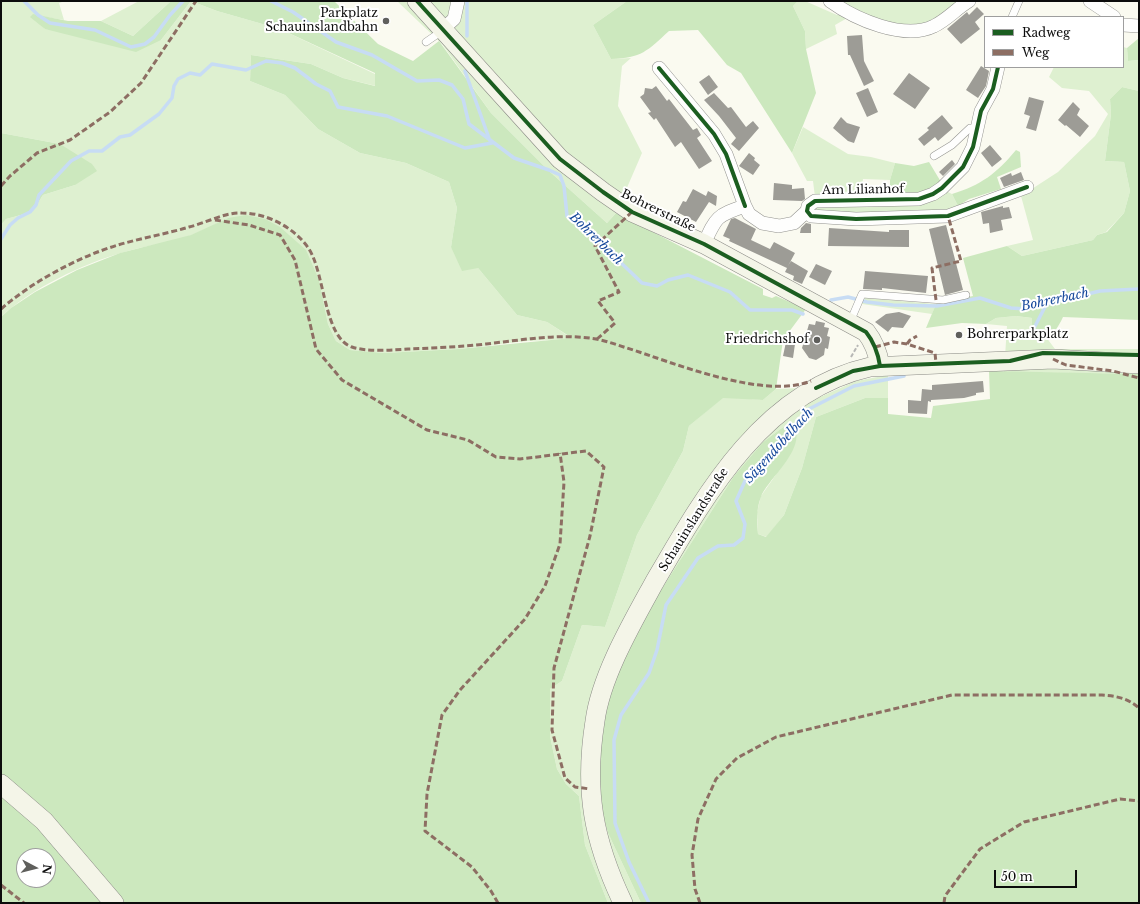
<!DOCTYPE html>
<meta charset="utf-8">
<style>
body{margin:0}
#map{position:relative;width:1140px;height:904px;overflow:hidden;background:#fafaf0;font-family:"Libre Baskerville",serif}
canvas{display:block}
.frame{position:absolute;inset:0;border:2px solid #0c0c0c;pointer-events:none}
.legend{position:absolute;left:984px;top:16px;width:140px;height:52px;box-sizing:border-box;background:#fff;border:1px solid #9e9e9e;margin:0;padding:5px 7px;list-style:none;font-size:12px;color:#0c0c0c}
.legend li{display:flex;align-items:center;gap:8px;height:20px}
.legend b{width:20px;border:1px solid #9e9e9e}
.north{position:absolute;left:16px;top:848px;width:40px;height:40px;box-sizing:border-box;background:#fff;border:1px solid #9e9e9e;border-radius:50%;rotate:97deg;font-size:11px;font-weight:700;line-height:16px;text-align:center;color:#0c0c0c}
.north::after{content:'';display:block;margin:auto;width:14px;height:18px;background:#5f5f5c;clip-path:polygon(50% 0,100% 100%,50% 72%,0 100%)}
.scale{position:absolute;left:994px;top:870px;width:83px;height:18px;box-sizing:border-box;border:2px solid #0c0c0c;border-top:0;padding-left:5px;font-size:12px;line-height:14px;white-space:nowrap;color:#0c0c0c;-webkit-text-stroke:3px #fff;paint-order:stroke}
</style>
<div id="map">
<canvas width="1140" height="904"></canvas>
<div class="frame"></div>
<ul class="legend">
<li><b style="height:5px;background:#1b5e20"></b>Radweg</li>
<li><b style="height:5px;background:#8d6e63"></b>Weg</li>
</ul>
<div class="north">N</div>
<div class="scale">50 m</div>
</div>
<script>
const ctx = document.querySelector('canvas').getContext('2d');
ctx.lineJoin = 'round';
function fillPath(path, color) {
  ctx.fillStyle = color;
  ctx.fill(path, 'evenodd');
}
function stroke(path, color, width, dash) {
  ctx.strokeStyle = color;
  ctx.lineWidth = width;
  ctx.lineCap = dash ? 'butt' : 'round';
  ctx.setLineDash(dash || []);
  ctx.stroke(path);
}
function write(font, color, halo, rows, align = 'center') {
  ctx.font = font + ' "Libre Baskerville",serif';
  ctx.lineWidth = 4;
  ctx.setLineDash([]);
  ctx.textBaseline = 'middle';
  ctx.strokeStyle = halo;
  ctx.fillStyle = color;
  for (const [text, x, y, turn = 0] of rows) {
    ctx.save();
    ctx.translate(x, y);
    ctx.rotate((+turn || 0) * Math.PI / 180);
    ctx.textAlign = isNaN(turn) ? turn : align;
    if (halo) ctx.strokeText(text, 0, 0);
    ctx.fillText(text, 0, 0);
    ctx.restore();
  }
}
fillPath(new Path2D(`
 M1 1H65L59 3 64 20 33 15 45 29 161 40 191 1 217 11 280 29 375 74 376 86 343 78 311 64 251 55 250 81 285 95 318 129 360 153 406 163 449 182 457 208 451 247 478 268 517 315 547 322 573 339 527 341 458 349 384 353 350 350 336 341 328 324 319 280 228 218C216 224 204 230 192 235 169 243 144 246 121 253 83 264 30 289 1 317V225L6 219 32 212 43 195 75 185 60 144 1 133Z
 M139 1H171L133 36 101 21Z
 M397 1H627L593 25 611 59 631 58 622 66 618 106 642 153 616 213 607 223 549 171 491 113 442 44Z
 M798 1H805L837 15 846 10 843 1H967L934 24 909 27 856 13 835 25 837 34 806 49 805 31 793 6Z
 M1123 47 1127 48 1128 61 1139 60V91L1122 87 1110 99 1111 114 1105 161 1124 162 1130 191 1124 213 1106 232 1097 235 1093 240 1022 256 1007 246 1033 240 1021 196 1058 172 1095 136 1108 114 1089 91 1062 88 1049 77 1054 67H1123Z
 M803 127 848 154 871 157 895 163 890 180 863 179 861 196 815 197 813 181H807L792 153Z
 M946 191 952 194 958 206C926 221 857 213 821 213L811 208 815 206Z
 M865 298 936 304 932 314 862 304Z
 M1016 316 1032 318 1040 337H1046L1055 349H1139V374L1004 372 1007 326 986 324 996 318Z
 M888 375V398H865L816 417 802 468 784 515 767 537 758 534 757 512 761 496 775 476 790 422 763 442 734 476 652 604 601 809 608 833 641 903H608L585 845 579 796 566 784 557 769 550 736V689L562 681 582 625 605 627 637 535 683 451 689 426 723 397 763 400 776 389 801 388 811 401 856 381Z`), '#def0d0');
fillPath(new Path2D(`
 M171 1H334L378 44 413 61 439 41 491 113 549 171 607 223 616 213 763 289V295L772 298 776 296 806 309 783 340 776 389 763 400 723 398 689 426 683 451 637 535 605 627 582 625 562 681 550 689V736L557 769 566 784 579 796 585 845 608 903H1V317L11 308 35 292 77 270 120 253 191 235 228 218 246 215 265 219 280 227 306 250 319 280 328 324 336 341 350 350 384 353 458 349 572 338 547 322 517 315 478 268 462 271 451 247 457 208 449 182 406 163 360 153 318 129 285 95 250 81 251 55 311 64 343 78 375 86V73L280 29 217 11 191 1 161 40 136 52 45 29 30 17 33 14 68 21H101L133 36ZM24 856H48V880H24Z
 M627 1H798L793 6 805 31 806 49 816 93 792 153 741 73 727 65 698 30 669 31C647 51 642 58 611 59L593 25Z
 M1139 38V60L1128 61 1127 48Z
 M1122 87 1139 91V320L1063 317C1056 332 1048 343 1032 332V318L1016 316 996 318 986 324 962 323 926 328 936 304 973 296 963 258 1007 246 1022 256 1093 240 1097 235 1107 232 1124 213 1130 191 1124 162 1105 161 1111 114 1110 99Z
 M1 133 60 144 92 164 97 171 75 185 43 195 32 212 6 219 1 225Z
 M1016 150 1020 152 1021 167 997 177 1001 189 969 199 958 206 952 194C981 185 996 174 1016 150Z
 M929 162 941 182 921 195 890 196V180L895 163 914 166Z
 M989 371 1139 374V903H641L608 833 601 809 597 754 604 714 612 684 652 604 734 476 763 442 790 422C813 444 768 478 761 497 756 509 757 521 758 534L766 537 784 515 802 468 816 417 865 398H888V414L931 418 933 406 990 399Z`), '#cce8be');
stroke(new Path2D(`
 M24 1 38 15 50 23 95 30 131 47 145 44 154 37 170 15 183 1
 M271 1 293 12 336 42 372 55 417 81 439 80 452 85 463 99 469 124 514 158 549 170 560 175 564 186 567 216 589 232 642 283 657 286 668 280 688 275 730 292 750 310H792L803 314
 M467 36V1
 M465 71 490 141
 M1 239 10 225 18 218 30 212 36 205 39 195 71 161 89 151H102L120 137 130 135 159 114 172 98 174 86 178 79 190 73 200 75 212 64 246 70 266 61 282 63 295 68 316 84 330 91 338 107 387 116 465 148 492 143
 M831 300 848 297 867 302 893 305 937 306 980 298 1011 308 1026 309 1100 291 1139 289
 M1032 332 1047 303
 M649 903 629 862 615 823 614 740 621 715 649 673 657 650 666 605 698 558 718 546 734 545 743 538 745 524 736 501 745 481 778 449 809 409 854 386 904 376`), '#c7dcf4', 3.5);
fillPath(new Path2D(`
 M977 7 984 14 975 22 980 29 961 44 947 29 967 12 969 15Z
 M862 35 864 61 874 81 864 86 850 55H848L847 36Z
 M981 66 989 71 986 86 978 98 966 90Z
 M909 73 930 88 915 109 893 94Z
 M709 75 718 87 708 95 699 82Z
 M656 86 667 101 669 99 693 130 697 128 701 135 697 138 712 161 699 169 681 142 675 147 656 118 654 120 648 113 651 112 640 97 644 94 645 88 652 89Z
 M868 88 878 112 867 117 856 93Z
 M714 93 728 108 731 107 746 127 753 121 759 128 739 151 731 144 736 138 719 116 704 100Z
 M1029 97 1044 101 1036 131 1026 128 1030 116 1024 114Z
 M1073 102 1080 109 1077 115 1089 126 1080 137 1066 125 1065 126 1058 120Z
 M942 115 953 128 938 141 935 137 924 146 918 139 929 130 927 128Z
 M841 117 847 123 860 127 854 143 848 141 833 128Z
 M990 145 1002 159 992 167 981 153Z
 M749 153 755 158 754 160 760 165 753 175 739 166Z
 M952 160 955 164 943 176 939 172Z
 M1021 172 1024 180 1004 187 1000 178 1011 173 1012 176Z
 M774 183 792 185V189L804 188 805 199 802 201 773 200Z
 M693 189 706 196 708 191 717 196 716 206 709 202 696 222 677 212 683 201 686 202Z
 M1003 206V208L1009 207 1012 218 1001 220 1003 230 990 233 989 223 983 224 981 212Z
 M735 218 756 229 751 240 770 249 774 242 795 253 788 266 791 261 808 271 802 284 793 280 794 276 785 272 787 268 729 241 730 239 723 236 731 219Z
 M806 223 811 224V233H800L801 228Z
 M946 225 963 290 945 295 929 229Z
 M829 228 889 232V230H909V247L828 246Z
 M816 264 832 271 825 285 809 277Z
 M865 271 928 276 926 293 882 288V290L863 289Z
 M899 312 911 316 903 328 892 327 888 332 875 322 886 314Z
 M816 321 825 323 824 327 829 328 827 336 830 337 828 349 825 348 824 355 816 360 809 358 802 348 809 324 815 325Z
 M786 342 795 344 793 358 783 356Z
 M983 381 984 392 976 393V395L964 398 931 400V402L928 401 927 414 908 413V400L921 401 922 389 932 390V385Z`), '#9d9c96');
const lane = new Path2D(`
 M1012 17 1019 1
 M426 42 442 31
 M934 156 952 145 970 128 976 129
 M850 322 862 294 943 300 966 295`);
const street = new Path2D(`
 M830 1C855 19 904 41 934 26 947 20 957 8 969 1
 M1090 1 1114 17
 M1123 25 1139 26
 M443 29 454 19 458 1
 M998 67 993 89 981 111 973 147 963 167 942 188 933 194 919 199 815 201 808 206 807 211 811 216 856 219 948 216 1027 187
 M659 68 714 134 726 154 745 206
 M704 244C716 217 717 215 745 206L749 214 762 223 779 226 794 223 807 211`);
const secondary = new Path2D(`
 M417 1 560 159 603 192 632 212 704 244 866 332C874 342 878 353 880 366
 M1 784 44 821 114 903
 M623 903C593 840 584 790 595 721 601 676 632 623 654 583 705 495 763 391 870 367L1053 359 1139 364`);
stroke(lane, '#93938f', 8);
stroke(street, '#93938f', 14);
stroke(secondary, '#8a8a85', 20);
stroke(new Path2D(`
 M851 357 858 345`), '#b7b7b5', 2, [4, 2]);
stroke(lane, '#fefefd', 7);
stroke(street, '#fefefd', 13);
stroke(secondary, '#f4f5e8', 19);
stroke(new Path2D(`
 M1 186 10 176 37 153 70 140 110 112 141 83 196 1
 M215 220 249 225 280 235 295 260 316 349 342 380 427 430 468 440 496 457 520 459 586 451 604 467 590 536 554 668 552 730 565 778 575 787 590 789
 M936 300 932 268 961 261 948 216
 M1 309C32 282 78 257 118 245 141 238 166 234 189 227 206 223 225 212 242 213 267 213 295 228 309 249 325 274 324 338 352 347 366 352 393 350 408 349 434 348 460 347 486 344 522 340 560 333 596 339 607 341 617 345 627 348 674 363 764 400 811 381
 M597 339 615 323 598 301 619 292 595 246 632 212
 M907 344 910 340 917 336
 M875 347 894 342 907 344 935 353 936 363
 M1053 359 1066 365 1113 371 1139 378
 M1 885 24 903
 M498 903 491 891 472 867 425 831 427 794 442 715 460 690 525 619 545 586 560 544 564 482 560 453
 M700 903 695 889 692 855 698 819 716 779 737 758 776 737 952 695H1102C1116 696 1128 698 1139 708
 M944 903 945 896 980 849 1024 822 1120 799 1139 801`), '#8d6e63', 3, [6, 3]);
stroke(new Path2D(`
 M417 1 560 159 603 192 632 212 704 244 866 332C874 342 878 353 880 366
 M998 67 993 89 981 111 973 147 963 167 942 188 933 194 919 199 815 201 808 206 807 211 811 216 856 219 948 216 1027 187
 M659 68 714 134 726 154 745 206
 M816 388 853 371 880 366 1010 361 1043 353 1139 355`), '#1b5e20', 4);
for (const [x, y, r, color] of [
 [386,21,4,"#5f5f5c"],
 [959,335,4,"#5f5f5c"],
 [817,340,4,"#5f5f5c"]
]) {
  const dot = new Path2D();
  dot.arc(x, y, r, 0, 2 * Math.PI);
  ctx.fillStyle = color;
  ctx.fill(dot);
  stroke(dot, '#fff', 1.5);
}
write('12px', '#0c0c0c', '#fff', [
 ["Parkplatz",378,14],
 ["Schauinslandbahn",378,28],
 ["Bohrerparkplatz",967,335,"left"],
 ["Friedrichshof",809,340]
], 'right');
write('12px', '#0c0c0c', '#fff', [
 ["Am Lilianhof",863,190,-1],
 ["Bohrerstraße",658,211,26],
 ["Schauinslandstraße",694,520,-58]
]);
write('italic 13px', '#17499c', '#fff', [
 ["Bohrerbach",596,239,44],
 ["Bohrerbach",1055,300,-12],
 ["Sägendobelbach",779,446,-48]
]);
</script>
